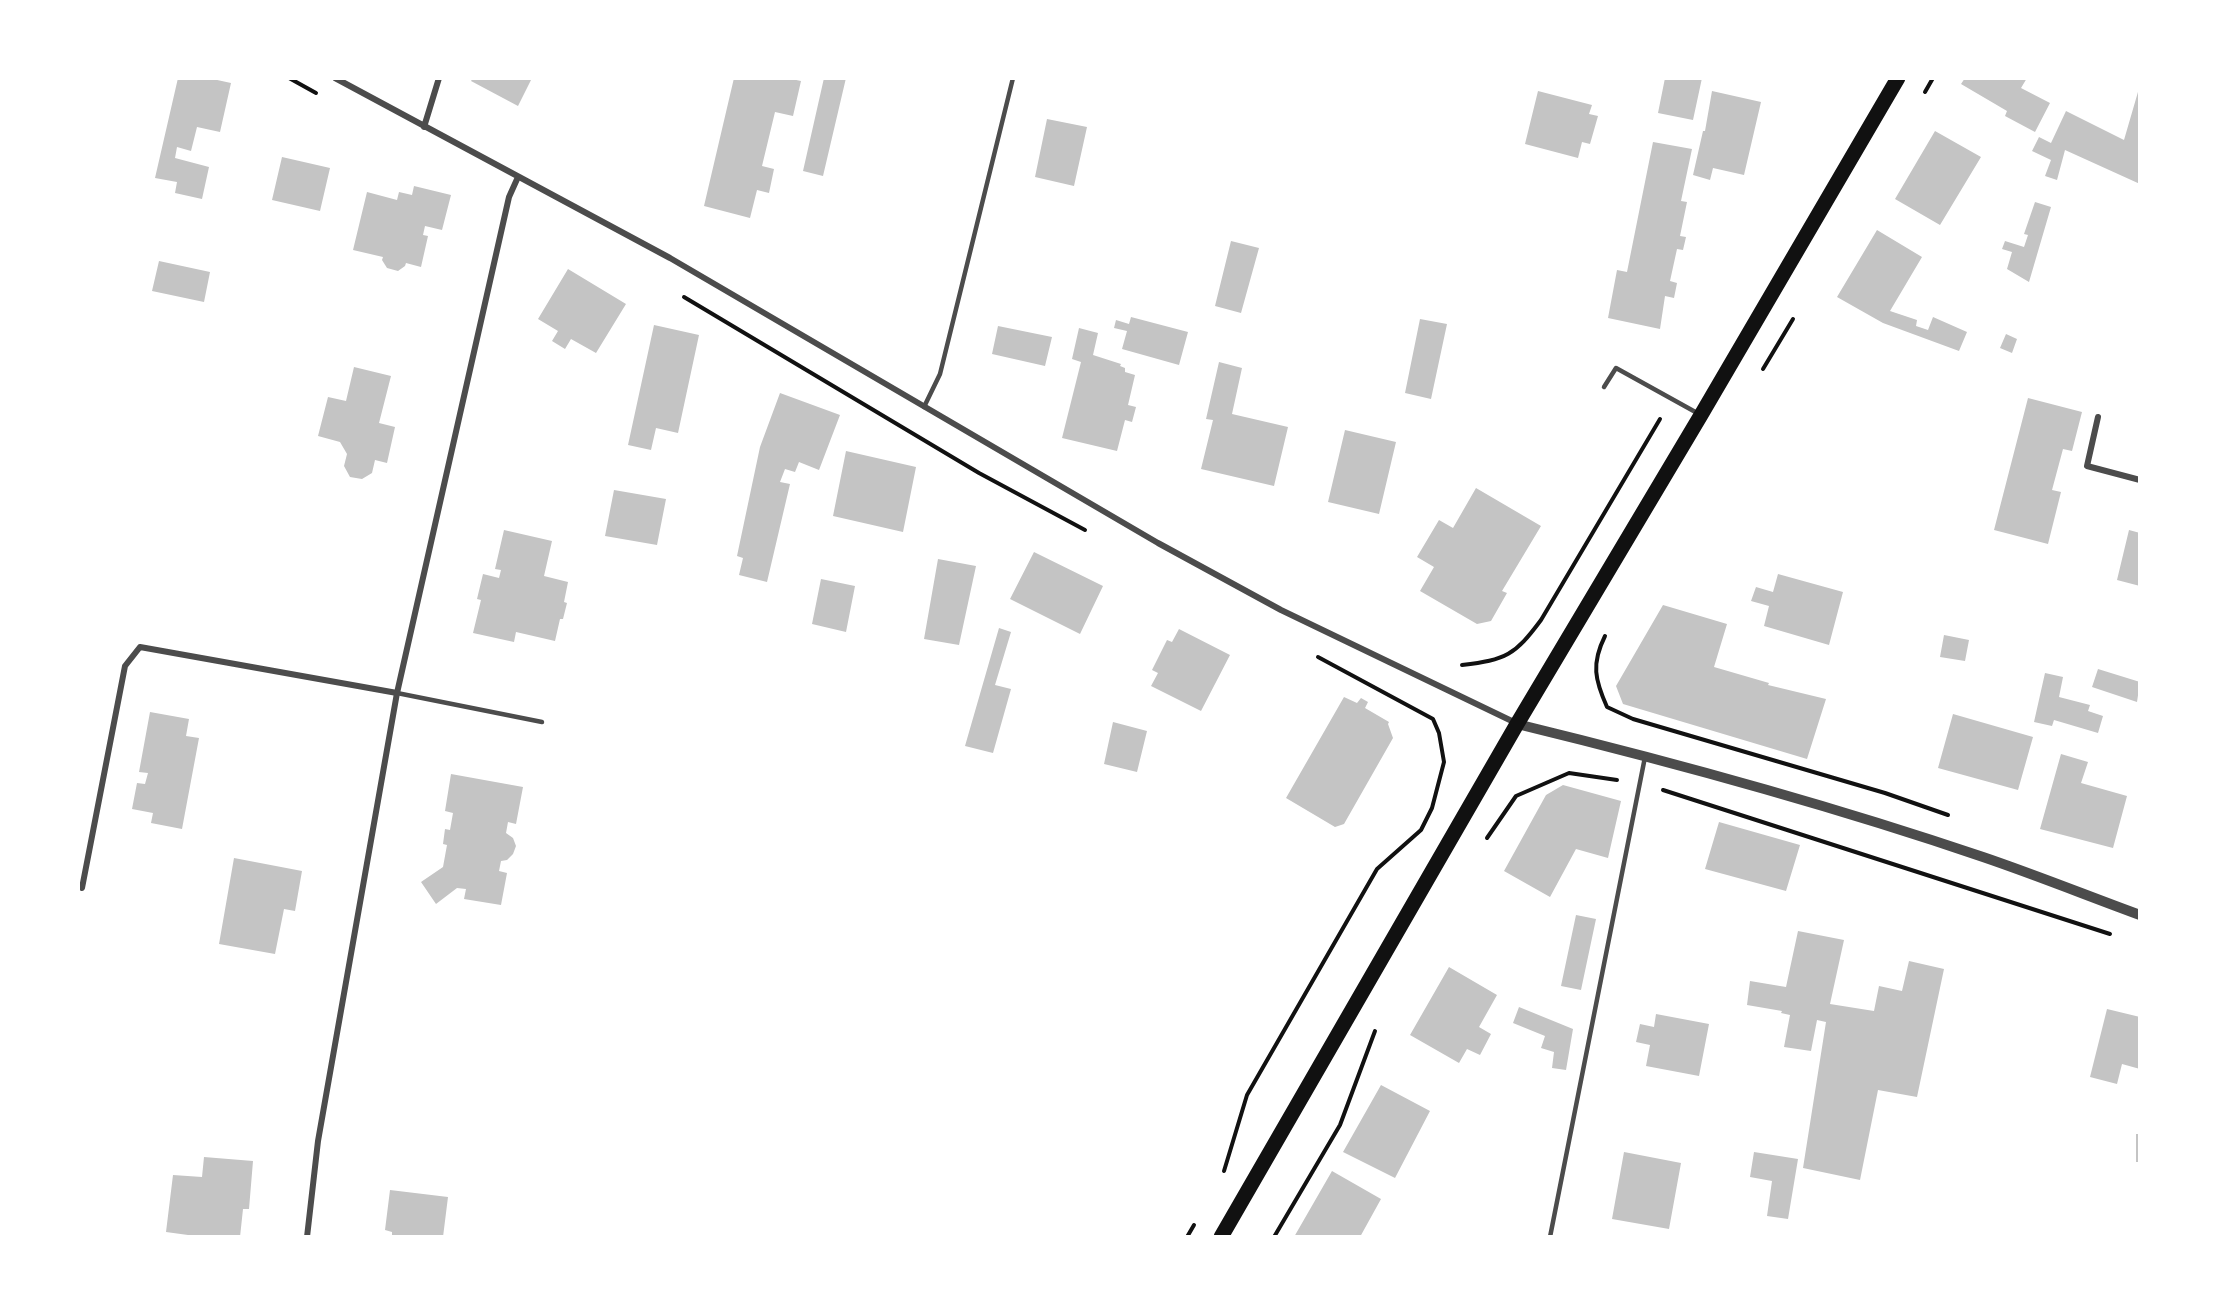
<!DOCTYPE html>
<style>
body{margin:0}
#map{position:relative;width:2218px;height:1315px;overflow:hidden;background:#fff;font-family:"Sofia Sans Condensed",sans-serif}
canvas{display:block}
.frame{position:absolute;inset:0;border:80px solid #fff;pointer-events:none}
</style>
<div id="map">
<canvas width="2218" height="1315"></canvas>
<div class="frame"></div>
</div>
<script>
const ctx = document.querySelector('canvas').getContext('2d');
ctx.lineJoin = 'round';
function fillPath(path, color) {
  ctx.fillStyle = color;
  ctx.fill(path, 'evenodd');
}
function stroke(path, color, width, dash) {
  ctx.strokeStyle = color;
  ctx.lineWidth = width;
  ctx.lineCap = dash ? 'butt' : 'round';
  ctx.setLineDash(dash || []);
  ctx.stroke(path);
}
fillPath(new Path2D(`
 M178 78H208L231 83 220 132 197 127 191 151 177 147 175 158 209 167 202 199 175 193 177 182 155 178Z
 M473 78H532L518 106 471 81Z
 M734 78H787L801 81 793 116 775 112 762 166 774 169 769 193 757 190 750 218 704 206Z
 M824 78H846L823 176 803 171Z
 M1665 78H1702L1693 120 1658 113Z
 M1965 78H2027L2021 88 2050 103 2035 132 2005 116 2007 111 1961 84Z
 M2140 85V184L2065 150 2057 180 2045 176 2051 160 2032 151 2039 137 2051 143 2066 111 2124 140Z
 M1538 91 1592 105 1589 114 1598 116 1590 144 1582 142 1578 158 1525 144Z
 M1712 91 1761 102 1744 175 1713 168 1710 180 1693 175 1703 131H1705Z
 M1047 119 1087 127 1074 186 1035 177Z
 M1935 131 1981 157 1940 225 1895 199Z
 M1653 142 1692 149 1681 201 1687 202 1680 236 1686 237 1683 250 1677 249 1670 281 1677 283 1674 298 1665 296 1660 329 1608 318 1617 270 1627 272Z
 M282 157 330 168 320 211 272 200Z
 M414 186 451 195 442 230 425 226 423 235 428 236 421 267 406 263 405 266 398 271 387 268 382 260 383 257 353 250 367 192 397 200 399 192 412 195Z
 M2035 202 2051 207 2029 282 2007 269 2012 252 2002 249 2005 241 2024 247 2028 235 2024 234Z
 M1877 230 1922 257 1890 311 1917 320 1916 326 1928 330 1933 317 1967 332 1959 351 1883 323 1837 297Z
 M1231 241 1259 248 1241 313 1215 306Z
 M159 261 210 272 204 302 152 291Z
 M568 269 626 304 596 353 571 339 565 349 552 341 558 331 538 319Z
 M1131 317 1188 332 1179 365 1122 349 1127 331 1114 328 1116 320 1129 324Z
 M1420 319 1447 324 1431 399 1405 393Z
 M654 325 699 335 678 433 656 428 651 450 628 445Z
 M998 326 1052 337 1045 366 992 354Z
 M1079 328 1098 333 1093 355 1121 364 1120 366 1125 368V372L1135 375 1128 405 1136 407 1132 422 1125 420 1117 451 1062 438 1081 362 1072 359Z
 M2006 334 2017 339 2012 353 2000 348Z
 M1219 362 1242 368 1232 414 1288 427 1274 486 1201 469 1213 420 1206 419Z
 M354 367 391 376 379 423 395 427 387 463 375 460 372 473 362 479 350 477 344 466 347 454 340 442 318 436 328 397 346 401Z
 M780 393 840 415 819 470 799 462 795 472 785 469 780 482 790 484 767 582 739 575 743 558 737 556 760 447Z
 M2028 398 2082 412 2072 451 2063 449 2052 490 2061 492 2048 544 1994 530Z
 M1345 430 1396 442 1379 514 1328 502Z
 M846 451 916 467 903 532 833 516Z
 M1476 488 1541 526 1502 591 1507 593 1491 621 1477 624 1420 591 1434 567 1417 557 1439 520 1453 528Z
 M614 490 666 499 657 545 605 536Z
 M504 530 552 541 544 576 568 582 564 602 567 603 563 619H560L555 641 516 632 514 642 473 633 481 600 477 599 483 574 499 578 501 570 495 569Z
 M2129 530 2140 533V586L2117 580Z
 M1034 552 1103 586 1080 634 1010 599Z
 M938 559 976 566 959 645 924 639Z
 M1778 574 1843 592 1829 645 1764 626 1769 606 1751 601 1756 587 1773 592Z
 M821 579 855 586 846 632 812 624Z
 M1663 605 1727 624 1714 667 1769 683 1768 685 1826 699 1807 759 1623 704 1616 686Z
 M999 628 1011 632 995 685 1011 689 993 753 965 746Z
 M1179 629 1230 655 1201 711 1151 686 1158 673 1152 670 1167 640 1172 642Z
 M1944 635 1969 640 1965 661 1940 657Z
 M2098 669 2140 682 2137 702 2092 687Z
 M2045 673 2063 677 2059 697 2090 705 2088 711 2103 716 2098 733 2054 720 2052 726 2034 722Z
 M1344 697 1357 703 1361 698 1368 702 1365 708 1389 722 1388 724 1393 738 1344 824 1335 827 1286 798Z
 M150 712 189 719 186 736 199 738 182 829 151 823 153 813 132 809 137 783 145 784 148 773 139 772Z
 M1953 714 2033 737 2018 790 1938 768Z
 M1113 722 1147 731 1137 772 1104 764Z
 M2061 754 2088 762 2081 783 2127 796 2113 848 2040 829Z
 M451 774 523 787 516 824 508 822 506 833 513 838 516 846 513 854 507 860 501 861 499 871 507 873 501 905 464 899 466 889 457 888 436 904 421 882 443 867 447 845 443 844 445 829 450 830 453 813 445 811Z
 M1563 785 1621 801 1608 858 1576 849 1550 897 1504 871 1546 795Z
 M1719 822 1800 845 1786 891 1705 869Z
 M234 858 302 871 295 911 284 909 275 954 219 944Z
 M1576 915 1596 919 1581 990 1561 986Z
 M1798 931 1844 940 1830 1004 1874 1011 1879 986 1902 991 1909 961 1944 969 1917 1097 1878 1090 1860 1180 1803 1168 1826 1022 1817 1020 1811 1051 1784 1047 1790 1015 1781 1013 1782 1011 1747 1005 1750 981 1786 987Z
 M1449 967 1497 995 1479 1027 1491 1034 1480 1055 1467 1049 1459 1063 1410 1035Z
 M1519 1007 1573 1029 1566 1070 1552 1068 1554 1052 1541 1048 1545 1036 1513 1023Z
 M2107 1009 2140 1017V1069L2122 1064 2117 1084 2090 1077Z
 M1656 1014 1709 1024 1699 1076 1646 1066 1650 1045 1636 1042 1640 1024 1654 1027Z
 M1381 1085 1430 1111 1395 1178 1343 1152Z
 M2136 1134H2140V1162H2136Z
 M1624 1152 1681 1163 1669 1229 1612 1219Z
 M1754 1152 1798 1159 1788 1219 1767 1216 1772 1181 1750 1177Z
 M204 1157 253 1161 249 1209H243L240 1237H188V1235L166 1232 173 1175 202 1177Z
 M1332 1171 1381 1199 1360 1237H1294Z
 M390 1190 448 1197 443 1237H392V1232L385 1230Z`), '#c4c4c4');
stroke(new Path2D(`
 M289 78 316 93
 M1925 92 1933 78
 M684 297 979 473 1085 530
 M1763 369 1793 319
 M1605 636C1591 664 1595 680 1607 707L1633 719 1885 793 1948 815
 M1462 665C1506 660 1515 655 1541 620L1660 419
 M1663 790 2110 934
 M1487 838 1516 796 1569 773 1617 780
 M1224 1171 1247 1095 1377 869 1421 830 1432 808 1444 762 1439 733 1433 719 1318 657
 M1187 1237 1194 1225
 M1274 1237 1340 1125 1375 1031`), '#111', 4);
stroke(new Path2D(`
 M1604 387 1616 368 1699 414
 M924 407 940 374 1013 78
 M397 693 542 722
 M1550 1237 1645 757`), '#4c4c4c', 4.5);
stroke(new Path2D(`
 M335 78 670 258 1158 543 1281 610 1516 723
 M424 127 439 78
 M2098 417 2087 466 2140 480
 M82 888 125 666 140 647 397 693
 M307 1237 318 1141 397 693 509 197 518 177`), '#4c4c4c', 6);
stroke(new Path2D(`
 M1517 724C1673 762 1830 805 1983 857 2036 875 2088 896 2140 915`), '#4c4c4c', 10);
stroke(new Path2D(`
 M1221 1237 1517 724 1701 415 1898 78`), '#111', 15);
</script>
